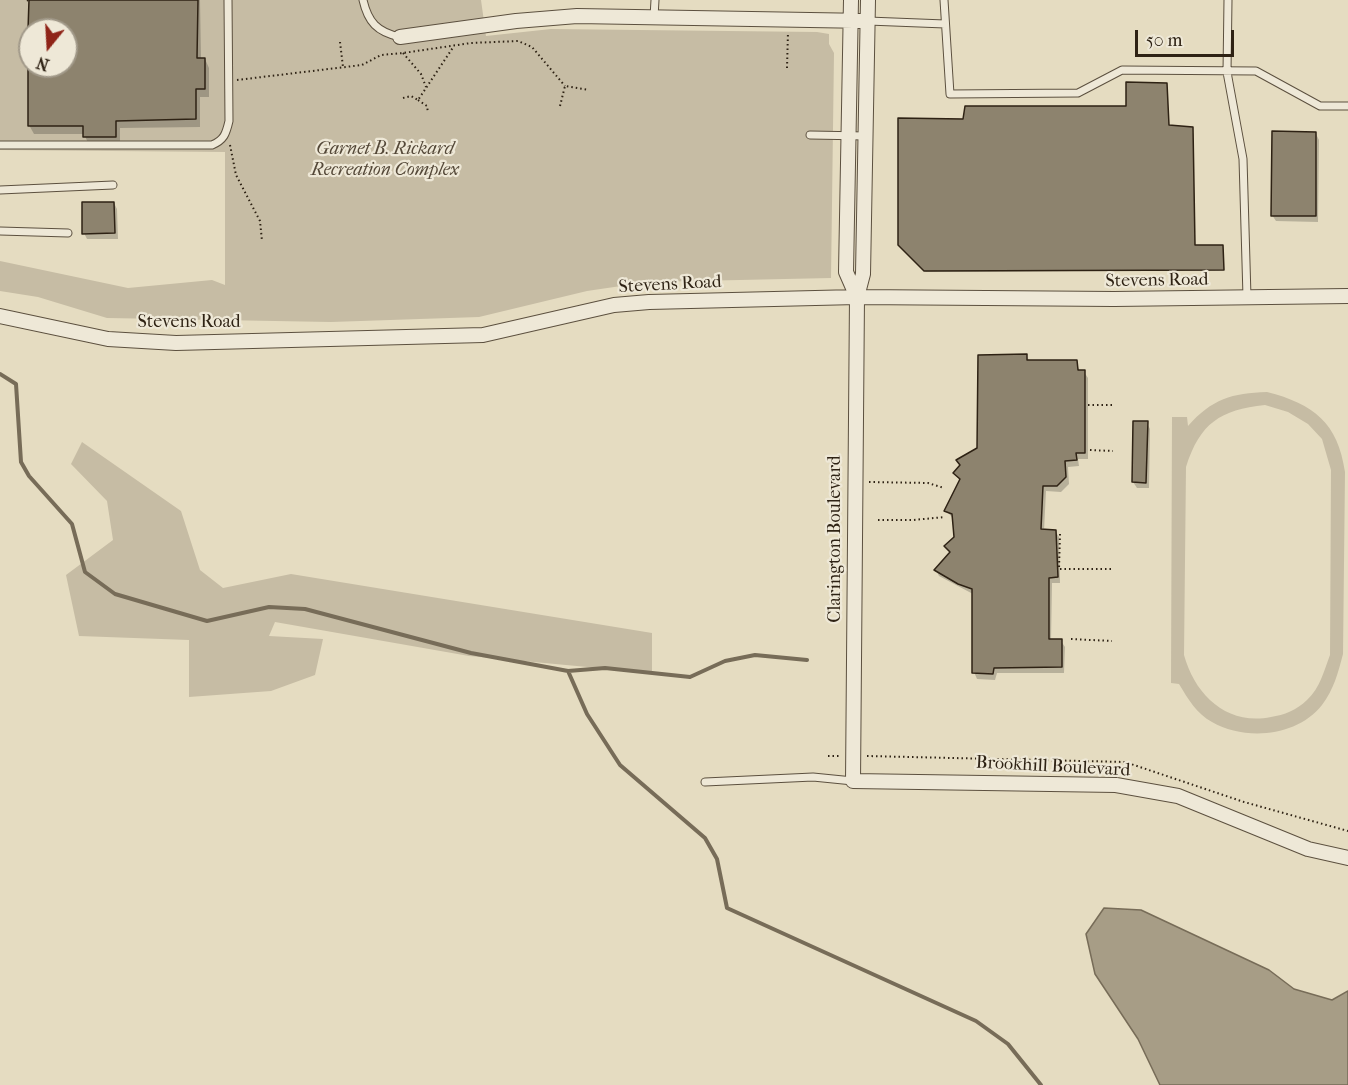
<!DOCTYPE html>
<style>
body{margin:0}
#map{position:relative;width:1348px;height:1085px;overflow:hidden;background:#e5dcc1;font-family:"IM FELL French Canon",serif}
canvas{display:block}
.north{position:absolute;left:18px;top:18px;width:60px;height:60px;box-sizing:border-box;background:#eee8d7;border:2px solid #a19989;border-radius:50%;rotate:198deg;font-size:16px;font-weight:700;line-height:24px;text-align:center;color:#2e2214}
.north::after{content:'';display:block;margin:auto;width:21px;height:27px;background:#8f2418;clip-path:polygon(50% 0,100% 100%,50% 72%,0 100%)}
.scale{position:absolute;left:1135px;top:30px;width:99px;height:27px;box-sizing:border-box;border:3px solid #2e2214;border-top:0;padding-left:8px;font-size:18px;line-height:21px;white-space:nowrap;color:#2e2214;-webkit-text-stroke:4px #eee8d7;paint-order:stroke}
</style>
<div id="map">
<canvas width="1348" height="1085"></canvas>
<div class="north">N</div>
<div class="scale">50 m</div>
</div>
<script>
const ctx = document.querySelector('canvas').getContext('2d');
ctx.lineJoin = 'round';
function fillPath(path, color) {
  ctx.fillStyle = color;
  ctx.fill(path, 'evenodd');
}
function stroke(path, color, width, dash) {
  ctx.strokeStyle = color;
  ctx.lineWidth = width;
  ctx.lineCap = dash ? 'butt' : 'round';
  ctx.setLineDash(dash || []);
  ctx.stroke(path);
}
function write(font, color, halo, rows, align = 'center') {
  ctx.font = font + ' "IM FELL French Canon",serif';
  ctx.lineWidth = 4.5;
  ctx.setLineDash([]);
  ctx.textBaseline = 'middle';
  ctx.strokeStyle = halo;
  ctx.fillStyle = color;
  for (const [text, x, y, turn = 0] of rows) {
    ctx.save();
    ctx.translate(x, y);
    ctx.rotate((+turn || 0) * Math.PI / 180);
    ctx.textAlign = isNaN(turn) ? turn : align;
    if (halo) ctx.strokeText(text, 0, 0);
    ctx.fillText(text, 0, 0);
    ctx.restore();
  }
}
fillPath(new Path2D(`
 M0 0H481L486 36 551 29 817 32 829 34V44L834 53 831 278 648 282 587 291 479 317 331 322 107 318 38 297 0 291V261L128 288 212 280 225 285V152L0 150ZM30 30H66V66H30Z
 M1267 392C1314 404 1338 423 1345 472L1343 654C1338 673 1334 689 1322 705 1297 737 1245 741 1212 722 1197 714 1188 699 1179 684L1171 683 1172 417H1187L1188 426C1212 399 1232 393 1267 392ZM1265 405 1288 412 1308 424 1322 439 1331 470 1330 655C1324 671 1320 688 1307 700 1297 710 1284 715 1271 717 1227 726 1195 695 1184 655L1186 467C1200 423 1220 410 1265 405Z
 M82 442 181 511 200 570 223 588 291 574 652 633V673L469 656 275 622 269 636 323 639 315 675 271 691 189 697V640L79 636 66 575 113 540 107 501 71 464Z`), '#c6bca4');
const water = new Path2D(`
 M1104 908 1141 910 1269 970 1294 989 1332 1000 1348 991V1085H1160L1138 1039 1095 974 1086 934Z`);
fillPath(water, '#a79d86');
stroke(water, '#776c58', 1.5);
fillPath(new Path2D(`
 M32 0H200L201 59H205L209 68V97H200V127L120 128V145H89L84 134H34L29 125 30 66H66V30H31Z
 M1167 85 1169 127 1195 247 1223 246 1224 270 926 272 901 246 965 121 1128 108Z
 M1316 134 1319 140 1318 222 1276 221 1272 215Z
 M114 203 117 209 118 239H87L84 233Z
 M1026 355 1030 362H1076L1080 372H1084L1088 378V459H1078L1079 466 1068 467 1069 484 1061 492 1046 491 1044 531H1055L1059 537 1060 583H1052L1051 641H1061L1065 647 1064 673H997L995 680 977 679 974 672 973 594 939 576 936 570 951 554 946 546 956 538 954 519 946 511 960 481 954 473 979 449Z
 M1147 423 1150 429 1149 488H1137L1133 482Z`), '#0003');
stroke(new Path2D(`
 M0 374 16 384 21 462 29 476 72 524 85 572 115 594 207 621 269 607 305 609 471 653 568 671 605 668 690 677 725 661 755 655 807 660
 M568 671 587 714 620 765 705 838 717 859 727 908 976 1021 1008 1044 1041 1085`), '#776c58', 4);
const building = new Path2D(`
 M29 0H198L197 58H205V89H196V119L116 121V137H83V126H28V66H66V30H28Z
 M1126 82 1167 83 1169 125 1193 127 1195 245H1223L1224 270 924 271 898 245V118L963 119 965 106H1126Z
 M1272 131 1316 132V216H1271Z
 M82 202H114L115 233 82 234Z
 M1027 354V360H1077L1078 370H1085V453H1076L1077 460 1065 461 1066 477 1057 486H1043L1041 529 1056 530 1058 577 1049 578V639H1062V667L994 668 993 674 972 673V589L958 584 934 570 950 552 944 546 954 537 952 514 944 511 960 479 953 473 960 465 956 460 977 448 978 355Z
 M1133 421H1148L1146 483 1132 482Z`);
fillPath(building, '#8d836e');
stroke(building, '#2e2214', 1.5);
const service = new Path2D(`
 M363 0C368 22 377 32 400 37
 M944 0 950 94 1078 93 1122 70 1256 71 1320 106H1348
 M1228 0 1227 72 1243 159 1247 297
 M654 17 655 0
 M868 21 945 24
 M810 135 866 136
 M0 145H212C224 140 226 134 229 121L228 0
 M0 190 113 185
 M0 231 68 233
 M705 782 813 777 853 781`);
const minor = new Path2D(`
 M851 0 846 272 857 297
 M868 0 863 274 857 297 853 781 1116 785 1178 796 1308 849 1348 858
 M400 37 516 21 577 16 868 21
 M0 316 108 339 176 343 483 335 614 305 649 302 857 297 1114 299 1348 296`);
stroke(service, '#5c503f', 9);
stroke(minor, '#5c503f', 16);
stroke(new Path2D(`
 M27 0 29 1
 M340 42 343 67
 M403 53 421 74 426 87
 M787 68 788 32
 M237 80 362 65 381 55 403 53 471 43 518 41 532 47 565 86
 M403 98 411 96 418 100 454 46
 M418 100 427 106 428 113
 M560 106 565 86 589 90
 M230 145 236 175 260 221 262 241
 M1088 405H1113
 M1090 450 1113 451
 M869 482 928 483 944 488
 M878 520H913L945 517
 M1060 534 1059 569H1113
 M1071 639 1112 641
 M828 756H841
 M867 756 1125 762 1244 802 1348 831`), '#2e2214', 2, [1.5, 3]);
stroke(service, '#eee8d7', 7);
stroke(minor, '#eee8d7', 14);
write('italic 18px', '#544838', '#eee8d7', [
 ["Garnet B. Rickard",385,150],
 ["Recreation Complex",385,171]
]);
write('18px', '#2e2214', '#eee8d7', [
 ["Stevens Road",1157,281,-1],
 ["Stevens Road",670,285,-3],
 ["Stevens Road",189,323],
 ["Clarington Boulevard",836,539,-90],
 ["Brookhill Boulevard",1053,767,3]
]);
</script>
